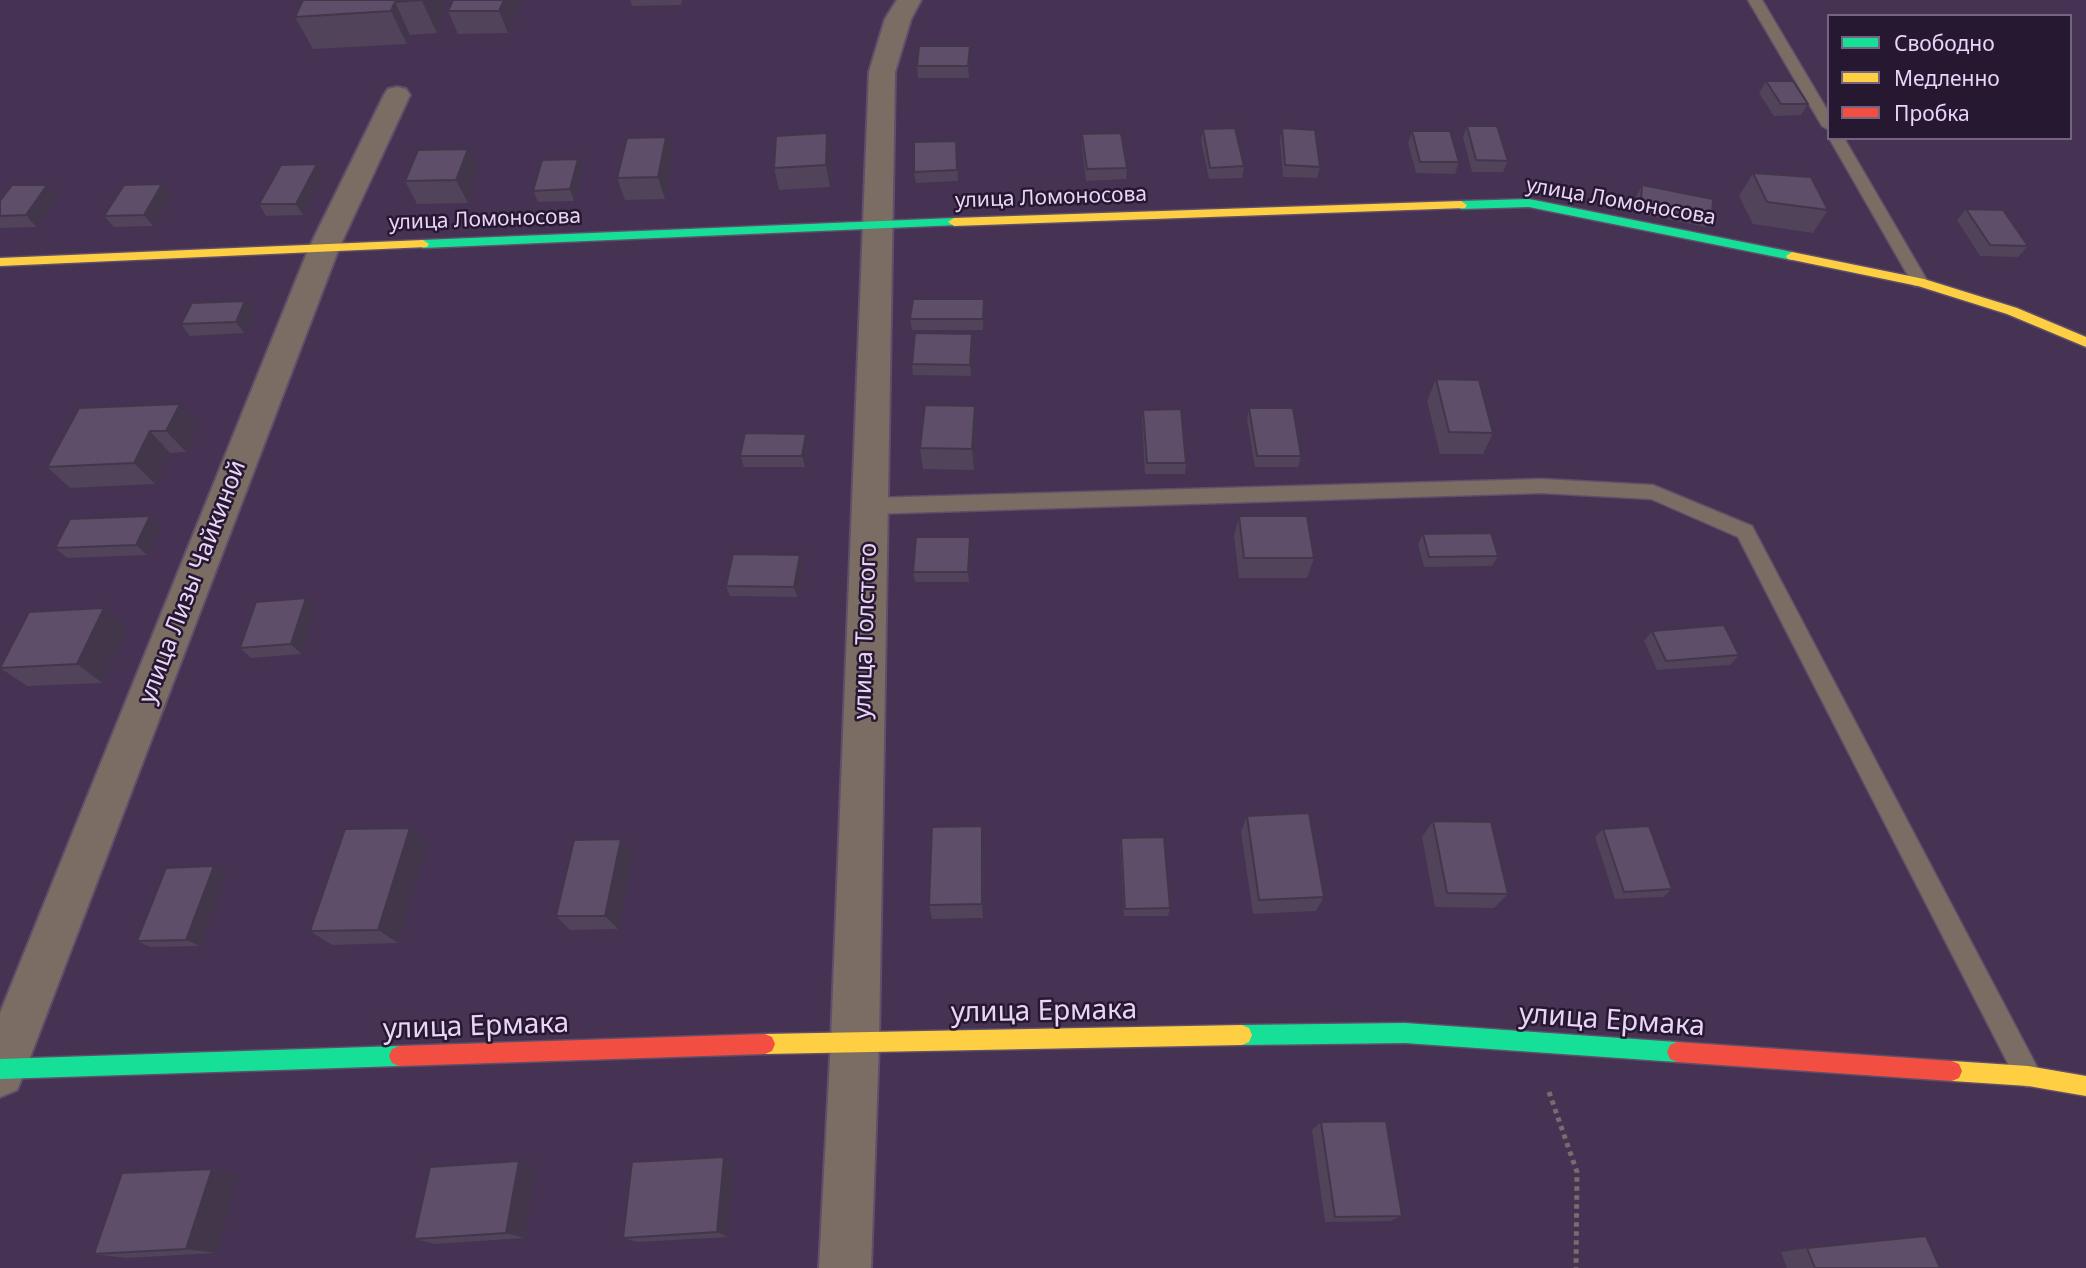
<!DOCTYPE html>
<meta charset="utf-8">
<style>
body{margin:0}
#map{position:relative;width:2086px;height:1268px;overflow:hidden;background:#463252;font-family:"Noto Sans",sans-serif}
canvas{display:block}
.legend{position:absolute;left:1827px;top:14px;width:245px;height:126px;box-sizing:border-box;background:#271832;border:2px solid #756481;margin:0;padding:9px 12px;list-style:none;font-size:21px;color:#e9d5f8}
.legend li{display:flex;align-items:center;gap:14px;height:35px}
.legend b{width:35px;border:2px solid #756481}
</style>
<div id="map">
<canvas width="2086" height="1268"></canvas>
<ul class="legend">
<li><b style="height:9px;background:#16e098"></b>Свободно</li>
<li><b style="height:9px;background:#ffcf43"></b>Медленно</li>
<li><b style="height:9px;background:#f24e42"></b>Пробка</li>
</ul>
</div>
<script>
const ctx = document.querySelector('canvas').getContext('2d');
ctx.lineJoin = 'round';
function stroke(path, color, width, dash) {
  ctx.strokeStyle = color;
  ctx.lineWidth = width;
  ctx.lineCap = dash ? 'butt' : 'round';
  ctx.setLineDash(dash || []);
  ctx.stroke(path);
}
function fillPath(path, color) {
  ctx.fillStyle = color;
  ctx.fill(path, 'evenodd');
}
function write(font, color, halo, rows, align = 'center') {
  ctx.font = font + ' "Noto Sans",sans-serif';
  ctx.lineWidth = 5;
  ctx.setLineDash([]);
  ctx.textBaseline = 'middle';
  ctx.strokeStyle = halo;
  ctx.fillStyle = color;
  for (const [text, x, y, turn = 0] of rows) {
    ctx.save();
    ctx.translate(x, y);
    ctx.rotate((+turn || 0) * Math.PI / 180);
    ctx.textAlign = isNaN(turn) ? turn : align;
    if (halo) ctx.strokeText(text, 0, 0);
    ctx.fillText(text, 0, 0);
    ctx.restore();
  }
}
const lane = new Path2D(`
 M1748 0H1762L1829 113V130L1822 126Z
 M1829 138H1844L1928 282 1926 286H1914Z
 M1542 479 1653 485 1752 526 2036 1065 2040 1074 2036 1083 2027 1087 2018 1083 1738 537 1651 499 1542 493 869 514 862 511 859 506 862 501 869 498Z`);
const street = new Path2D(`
 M897 0H921L911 19 895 72 879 1041 871 1268H819L831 1041 869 72 885 19Z
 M397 87 406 89 410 95 339 248 24 1073 17 1090 0 1097V1013L309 248 384 95 388 89Z`);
const fast = new Path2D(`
 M1529 199 1792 252 1798 256 1792 260 1529 207 1461 209 1455 205 1461 201Z
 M954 218 958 219V225L423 248 417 244 423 240Z
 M1405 1023 1677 1042 1684 1045 1687 1052 1684 1059 1677 1062 1405 1043 1242 1045 1235 1042 1232 1035 1235 1028 1242 1025Z
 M399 1046 406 1049 409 1056 406 1063 399 1066 0 1079V1059Z`);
const slow = new Path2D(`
 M1461 201 1467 205 1465 208 954 226 948 222 954 218Z
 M423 240 429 244 427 247 0 266V258Z
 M1792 252 1924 279 2017 308 2086 337V347L2007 314 1918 286 1788 259 1786 256Z
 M1242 1025 1249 1028 1252 1035 1249 1042 1242 1045 765 1054 758 1051 755 1044 758 1037 765 1034Z
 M1952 1061 2028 1066 2086 1076V1096L2028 1086 1952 1081 1945 1078 1942 1071 1945 1064Z`);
const jam = new Path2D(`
 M765 1034 772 1037 775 1044 772 1051 765 1054 399 1066 392 1063 389 1056 392 1049 399 1046Z
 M1677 1042 1952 1061 1959 1064 1962 1071 1959 1078 1952 1081 1677 1062 1670 1059 1667 1052 1670 1045Z`);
stroke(lane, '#5f4f6a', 3);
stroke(street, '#5f4f6a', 4);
stroke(fast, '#5f4f6a', 3);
stroke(slow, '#5f4f6a', 3);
stroke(jam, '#5f4f6a', 3);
stroke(new Path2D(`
 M1549 1092 1577 1172 1576 1268`), '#796c6f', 5, [4.5, 4.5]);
fillPath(lane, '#7b6d64');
fillPath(street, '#7b6d64');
fillPath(fast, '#16e098');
fillPath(slow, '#ffcf43');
fillPath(jam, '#f24e42');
fillPath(new Path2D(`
 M303 0H447L437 33 410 35 407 44 313 49 295 17Z
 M453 0H522L508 33 458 34 448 11Z
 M630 0H682L681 5 632 6Z
 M970 46 969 78H918L917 66Z
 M1766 81 1808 104 1801 115 1774 116 1759 93Z
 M1467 126 1508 161 1503 172H1472L1463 137Z
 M1282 128 1320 167 1317 178 1283 177 1280 140Z
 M1203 129 1244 166 1242 178 1209 179 1201 141Z
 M1412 131 1459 162 1455 174 1416 173 1408 143Z
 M827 133 831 156 830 187 779 190 774 168Z
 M1082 134 1127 168 1126 179 1086 181 1082 146Z
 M666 137 673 159 665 199 625 200 617 178Z
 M956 141 958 181 916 183 914 172Z
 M317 164 324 176 303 215 266 216 259 204Z
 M583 170 574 201 538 202 533 191Z
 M478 172 468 203 417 204 405 181Z
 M1753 173 1828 210 1813 233 1753 224 1739 196Z
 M162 184 171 196 153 226 114 227 104 216Z
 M47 185 57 196 36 227 0 228V201Z
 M1642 185 1712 216 1706 227 1635 213 1636 197Z
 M1966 209 2028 246 2018 257 1980 256 1957 220Z
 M985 311 983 330H912L910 319Z
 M254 312 244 333 190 336 181 324Z
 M972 334 973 345 971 376 913 375 912 364Z
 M1436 379 1493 433 1483 454H1440L1427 401Z
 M975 406 976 427 974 470 923 469 920 448Z
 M79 408 199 425 186 452 170 453 155 484 70 488 47 467Z
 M1249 408 1301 456 1298 467H1255L1247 419Z
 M1143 410 1186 463 1185 474H1145L1142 421Z
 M808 445 805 467H744L740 456Z
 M150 516 161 527 147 555 67 558 55 548Z
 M1239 516 1314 558 1307 578H1239L1234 536Z
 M1423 534 1498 556 1492 566 1424 567 1418 544Z
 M971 547 969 582H915L913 572Z
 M803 565 797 597 730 596 726 586Z
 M306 598 315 608 301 654 251 658 240 648Z
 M104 608 127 627 102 683 27 686 0 668Z
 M1652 631 1739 655 1730 665 1657 670 1644 641Z
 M1247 816 1324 897 1316 911 1253 914 1241 832Z
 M1433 821 1508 894 1494 908 1435 907 1422 837Z
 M410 828 428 843 398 943 332 945 310 931Z
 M1603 829 1672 889 1663 897 1615 899 1595 837Z
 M1121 838 1170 908 1168 916H1124L1120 846Z
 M621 839 633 854 618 929 570 930 556 916Z
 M984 842 983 918 932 919 929 905Z
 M227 874 200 946 150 947 137 941Z
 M1321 1122 1402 1216 1390 1221 1325 1222 1312 1130Z
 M734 1165 728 1237 637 1242 623 1238Z
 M536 1168 524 1238 435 1244 414 1239Z
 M212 1169 239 1175 216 1253 126 1258 94 1254Z
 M1807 1248 1940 1268H1787L1781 1252Z`), '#51435a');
fillPath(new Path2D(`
 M422 0H447L437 33 422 1Z
 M504 0H522L508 33 499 11Z
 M395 2 410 35 407 44 391 11Z
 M970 46V57L969 78 968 66Z
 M827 133 831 156 830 187 826 165Z
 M666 137 673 159 665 199 658 177Z
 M468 149 478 172 468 203 456 180Z
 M578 159 583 170 574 201 570 189Z
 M317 164 324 176 303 215 296 204Z
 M162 184 171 196 153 226 144 215Z
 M47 185 57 196 36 227 26 215Z
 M984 299 985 311 983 330V319Z
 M245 301 254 312 244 333 236 322Z
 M972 334 973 345 971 376 970 365Z
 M180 404 199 425 186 452 166 431Z
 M975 406 976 427 974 470 972 449Z
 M150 431 170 453 155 484 134 463Z
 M806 434 808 445 805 467 802 456Z
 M150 516 161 527 147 555 136 545Z
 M970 537 971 547 969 582 968 572Z
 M800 555 803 565 797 597 794 587Z
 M306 598 315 608 301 654 291 644Z
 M104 608 127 627 102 683 77 664Z
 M982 826 984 842 983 918 982 904Z
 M410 828 428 843 398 943 378 930Z
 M621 839 633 854 618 929 605 916Z
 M214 866 227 874 200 946 186 940Z
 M724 1157 734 1165 728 1237 717 1232Z
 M519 1161 536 1168 524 1238 506 1233Z
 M212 1169 239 1175 216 1253 186 1249Z`), '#42374a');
const building = new Path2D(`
 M303 0H422L395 2 391 11 295 17Z
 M453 0H504L499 11H448Z
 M919 46H970L968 66H917Z
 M1766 81H1793L1808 104H1781Z
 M1467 126H1497L1508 161 1476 160Z
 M1235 128 1244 166 1210 168 1203 129Z
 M1282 128 1315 130 1320 167 1285 165Z
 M1412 131H1450L1459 162H1420Z
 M827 133 826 165 774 168 776 136Z
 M1121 133 1127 168 1087 169 1082 134Z
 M666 137 658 177 617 178 627 138Z
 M956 141 957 170 914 172V142Z
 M468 149 456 180 405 181 418 150Z
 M578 159 570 189 533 191 542 160Z
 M317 164 296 204H259L281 165Z
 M1753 173 1811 177 1828 210 1767 202Z
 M162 184 144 215 104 216 124 185Z
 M12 185H47L26 215 0 216V201Z
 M1642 185 1713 199 1712 216 1641 202Z
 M1966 209 2003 210 2028 246 1990 245Z
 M913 299H984L983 319H910Z
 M245 301 236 322 181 324 192 303Z
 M915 333 972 334 970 365 912 364Z
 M1436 379 1479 380 1493 433 1449 432Z
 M180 404 166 431H150L134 463 47 467 79 408Z
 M925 405 975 406 972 449 920 448Z
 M1249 408H1293L1301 456H1257Z
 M1181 409 1186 463H1147L1143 410Z
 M745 433 806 434 802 456H740Z
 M150 516 136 545 55 548 70 519Z
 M1239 516H1307L1314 558H1244Z
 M1491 533 1498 556 1429 557 1423 534Z
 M916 537H970L968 572H913Z
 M733 554 800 555 794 587 726 586Z
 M306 598 291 644 240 648 256 602Z
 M104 608 77 664 0 668 29 612Z
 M1724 625 1739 655 1666 661 1652 631Z
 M1309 813 1324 897 1259 900 1247 816Z
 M1433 821 1491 822 1508 894 1447 893Z
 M982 826V904L929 905 932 827Z
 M1649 826 1672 889 1624 892 1603 829Z
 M410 828 378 930 310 931 345 829Z
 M1164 837 1170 908 1125 909 1121 838Z
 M621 839 605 916H556L574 840Z
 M214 866 186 940 137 941 166 868Z
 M1386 1121 1402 1216 1335 1217 1321 1122Z
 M724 1157 717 1232 623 1238 632 1162Z
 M519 1161 506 1233 414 1239 430 1167Z
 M212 1169 186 1249 94 1254 122 1173Z
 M1926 1236 1940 1268H1815L1807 1248Z`);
fillPath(building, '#5e4e69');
stroke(building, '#42374a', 2);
write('21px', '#e9d5f8', '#271832', [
 ["улица Ломоносова",1051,198,-2],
 ["улица Ломоносова",1621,202,10],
 ["улица Ломоносова",485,220,-2]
]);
write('24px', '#e9d5f8', '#271832', [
 ["улица Лизы Чайкиной",193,582,-69],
 ["улица Толстого",866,631,-88]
]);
write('28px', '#e9d5f8', '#271832', [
 ["улица Ермака",1044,1012,-1],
 ["улица Ермака",1612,1021,4],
 ["улица Ермака",476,1027,-2]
]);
</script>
